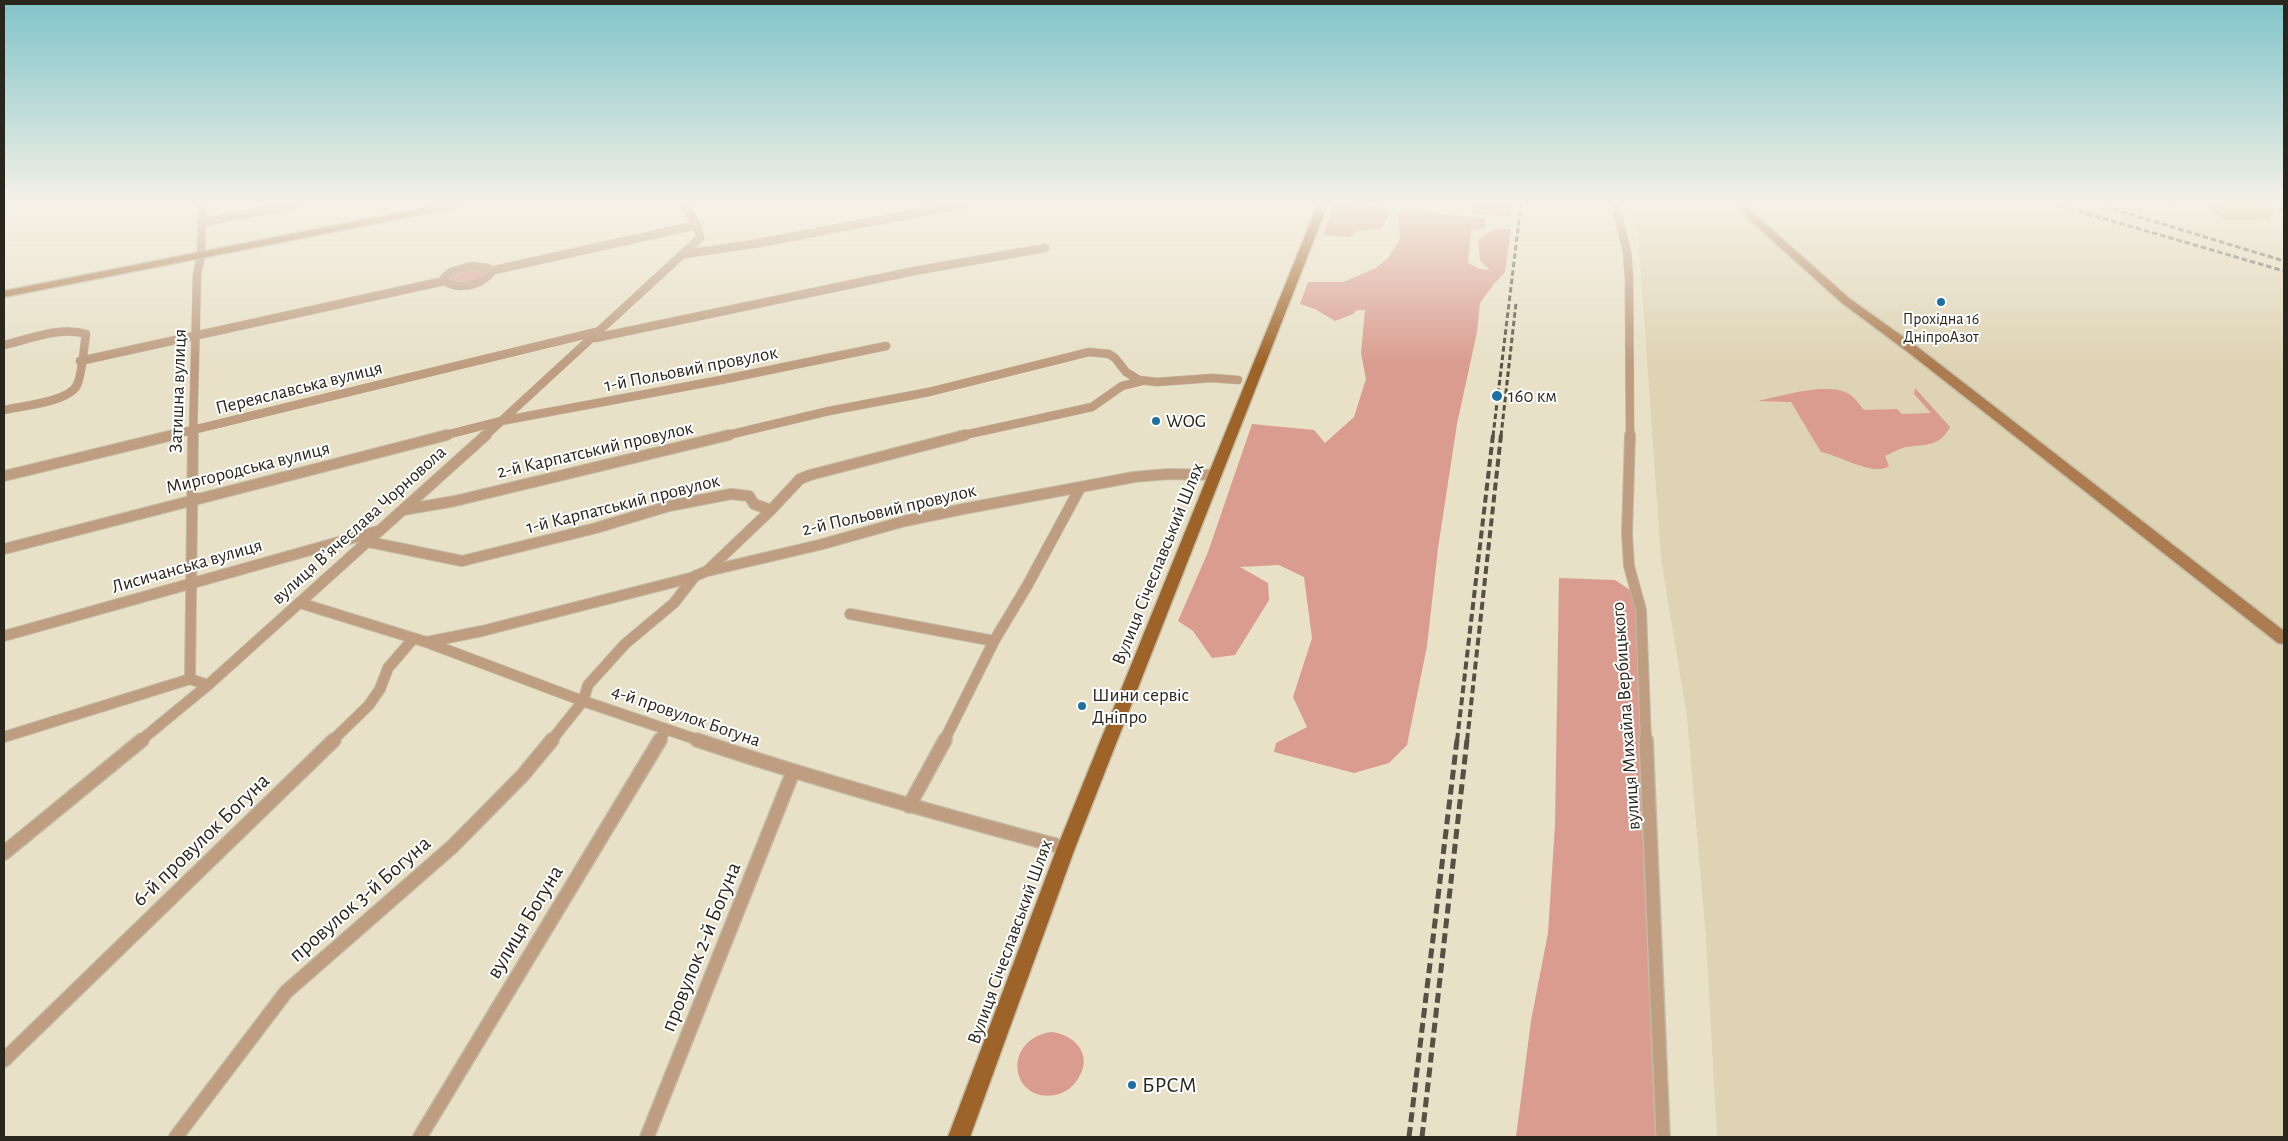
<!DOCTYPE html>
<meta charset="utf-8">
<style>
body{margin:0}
#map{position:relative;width:2288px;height:1141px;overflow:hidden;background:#e8e0c7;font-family:"Alegreya Sans",sans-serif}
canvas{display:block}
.frame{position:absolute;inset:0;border:5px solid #29261d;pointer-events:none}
</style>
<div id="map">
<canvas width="2288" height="1141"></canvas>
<div class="frame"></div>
</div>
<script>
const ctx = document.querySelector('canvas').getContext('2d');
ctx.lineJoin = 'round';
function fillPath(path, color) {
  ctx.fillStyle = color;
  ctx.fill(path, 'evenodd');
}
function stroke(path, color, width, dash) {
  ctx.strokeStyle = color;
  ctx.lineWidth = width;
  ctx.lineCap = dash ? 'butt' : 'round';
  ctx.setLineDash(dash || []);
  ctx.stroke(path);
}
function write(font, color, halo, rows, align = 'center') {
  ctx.font = font + ' "Alegreya Sans",sans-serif';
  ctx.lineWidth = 4;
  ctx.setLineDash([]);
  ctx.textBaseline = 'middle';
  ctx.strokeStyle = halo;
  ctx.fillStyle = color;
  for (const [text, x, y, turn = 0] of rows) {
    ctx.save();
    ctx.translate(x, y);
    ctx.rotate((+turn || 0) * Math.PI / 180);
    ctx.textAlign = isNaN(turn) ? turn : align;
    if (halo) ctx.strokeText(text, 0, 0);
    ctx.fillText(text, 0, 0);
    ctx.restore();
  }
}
fillPath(new Path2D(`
 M1623 204H2284V1137H1717L1706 939 1687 717 1661 558 1638 232Z`), '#ded3b3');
fillPath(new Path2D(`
 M1334 204 1388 208V217L1381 229 1358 231 1349 237 1323 235Z
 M1473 204H1512L1511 217 1472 213Z
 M1398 210 1484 218 1486 228 1471 231 1468 263 1480 269 1490 270 1480 261 1478 240C1489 229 1497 228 1511 229L1505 272 1494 284 1480 303 1477 332 1457 424 1438 548 1427 646 1407 745 1389 763 1354 773 1274 752 1276 743 1307 727 1293 697 1312 638 1304 577 1279 565 1240 567 1268 583 1269 600 1235 655 1212 658 1193 631 1178 621 1208 552 1252 424 1314 430 1325 443 1354 417 1366 379 1361 353 1365 310H1357L1353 314 1335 321 1315 309 1300 304 1308 282H1343L1376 268 1388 258 1400 239Z
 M466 269 483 270 485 274C475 283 464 283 452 281L450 279 453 275Z
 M1915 388 1950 427C1939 447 1927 444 1907 447 1900 448 1892 453 1885 456L1889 466C1874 477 1839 455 1821 452L1791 402 1758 401C1779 396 1828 382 1847 393 1854 396 1859 404 1864 410L1897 409 1902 414 1931 413 1914 394Z
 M1559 578 1615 580 1630 590 1636 611 1656 1137H1516L1531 1021 1548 933 1555 825Z
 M1051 1032C1074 1034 1093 1054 1079 1077 1074 1086 1066 1093 1055 1095 1011 1103 1001 1040 1051 1032Z`), '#d99c8f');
const streetFar2 = new Path2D(`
 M1615 204 1627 252 1629 276 1630 436
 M203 222 299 204
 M685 254 759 243 965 204
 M471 266 488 268 490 274C478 286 459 290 444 281V278L451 272Z
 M490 271 697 225
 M595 338 914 271 1045 248
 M4 345C30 339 60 326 86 334 84 346 82 375 77 385 69 402 21 406 4 410
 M80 361 444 281
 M168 436 600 331
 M193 436 197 275 201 255 202 204
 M442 436 501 421 721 380 886 346
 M485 436 700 238 697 225 683 204
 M724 436 829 411 929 392 1089 352 1109 354 1115 358 1126 372 1139 380 1157 382 1212 378 1238 380
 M960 436 1092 407 1122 386 1142 381`);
const streetFar1 = new Path2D(`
 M193 435 190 679 208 685
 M1630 435 1627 534 1629 566 1641 610 1646 741
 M4 476 173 435
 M403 510 455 501 729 435
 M369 542 462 561 596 528 669 506 731 494 749 496 754 504 771 510 800 479 810 475 965 435
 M4 549 447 435
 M708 571 819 545 905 521 963 509 1134 477 1168 474 1215 475
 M300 603 426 642 583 701 701 741
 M850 614 994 641 944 741
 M4 636 378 531
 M994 641 1027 586 1080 488
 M427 642 482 631 694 577
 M4 737 190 679
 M140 741 208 685 486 435
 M332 741 369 705 380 689 388 668 413 639
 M551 741 583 701 588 685 625 644 674 603 695 576 707 571 771 510
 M659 741 666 729`);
const street = new Path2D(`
 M697 740C819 781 942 815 1066 848
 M1646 740 1663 1137
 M909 806 945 740
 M4 853 142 740
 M4 1060 334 740
 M176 1137 286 992 453 846 523 775 552 740
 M420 1137 660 740
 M647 1137 793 772`);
const secondary = new Path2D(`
 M443 204H464L459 207 4 297V291Z
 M1732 204H1743L1850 299 1916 346 2284 631V644L2278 643 1908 352 1842 303Z`);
const primary = new Path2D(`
 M1318 204H1328L1075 848 970 1137H948L1057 848Z`);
stroke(streetFar2, '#c2bba5', 9);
stroke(streetFar1, '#c2bba5', 12);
stroke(street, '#c2bba5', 16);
stroke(secondary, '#c2bba5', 3);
stroke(primary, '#c2bba5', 3);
stroke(streetFar2, '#be9d81', 8);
stroke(streetFar1, '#be9d81', 10);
stroke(street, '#be9d81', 13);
fillPath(secondary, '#ac7c50');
fillPath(primary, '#9e6328');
stroke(new Path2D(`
 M2054 204 2284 271
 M2097 204 2284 261
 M2272 204 2284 211
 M1493 436 1521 204
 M1501 436 1516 303`), '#555145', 3, [5.5, 3]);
stroke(new Path2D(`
 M1457 741 1493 435
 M1467 741 1501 435`), '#555145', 4, [8, 4]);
stroke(new Path2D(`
 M1409 1137 1457 740
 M1422 1137 1467 740`), '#555145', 5, [10, 5]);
fillPath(new Path2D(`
 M2146 204H2180L2178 208 2155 207Z
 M2207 204H2265L2275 210 2269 219 2227 220 2206 207Z`), '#9db261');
const building = new Path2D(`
 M2221 204H2265L2275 210 2233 211Z`);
fillPath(building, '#b6cf71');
stroke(building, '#7f914f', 1);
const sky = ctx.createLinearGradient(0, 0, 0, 364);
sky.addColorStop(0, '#80c4ca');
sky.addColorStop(0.56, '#f5f1e6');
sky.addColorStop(1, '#f5f1e600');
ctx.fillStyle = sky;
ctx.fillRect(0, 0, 2288, 364);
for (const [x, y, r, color] of [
 [1941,302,5,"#1e70a1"],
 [1497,396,6,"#1e70a1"],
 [1156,421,5,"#1e70a1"],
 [1082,706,5,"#1e70a1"],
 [1132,1085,5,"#1e70a1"]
]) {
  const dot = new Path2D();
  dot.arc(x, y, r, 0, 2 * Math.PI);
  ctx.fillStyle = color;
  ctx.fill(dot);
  stroke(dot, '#fff', 2);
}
write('16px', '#29261d', '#fff', [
 ["Прохідна 16",1941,319],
 ["ДніпроАзот",1941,337]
]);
write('19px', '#29261d', '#fff', [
 ["1-й Польовий провулок",691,369,-11],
 ["Переяславська вулиця",299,388,-14],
 ["Затишна вулиця",178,391,-88],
 ["2-й Карпатський провулок",595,450,-13],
 ["Миргородська вулиця",248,468,-14],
 ["1-й Карпатський провулок",623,504,-14],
 ["2-й Польовий провулок",889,510,-13],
 ["вулиця Вʼячеслава Чорновола",359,525,-42],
 ["Вулиця Січеславський Шлях",1158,564,-68],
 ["Лисичанська вулиця",187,566,-16],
 ["4-й провулок Богуна",686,716,19],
 ["вулиця Михайла Вербицького",1626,716,-94],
 ["Вулиця Січеславський Шлях",1010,942,-70]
]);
write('19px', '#29261d', '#fff', [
 ["160 км",1508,396],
 ["WOG",1166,421],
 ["Шини сервіс",1092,695],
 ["Дніпро",1092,717]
], 'left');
write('22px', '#29261d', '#fff', [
 ["6-й провулок Богуна",201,840,-44],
 ["провулок 3-й Богуна",360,899,-41],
 ["вулиця Богуна",525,922,-59],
 ["провулок 2-й Богуна",701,947,-68]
]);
write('22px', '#29261d', '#fff', [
 ["БРСМ",1142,1085]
], 'left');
</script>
